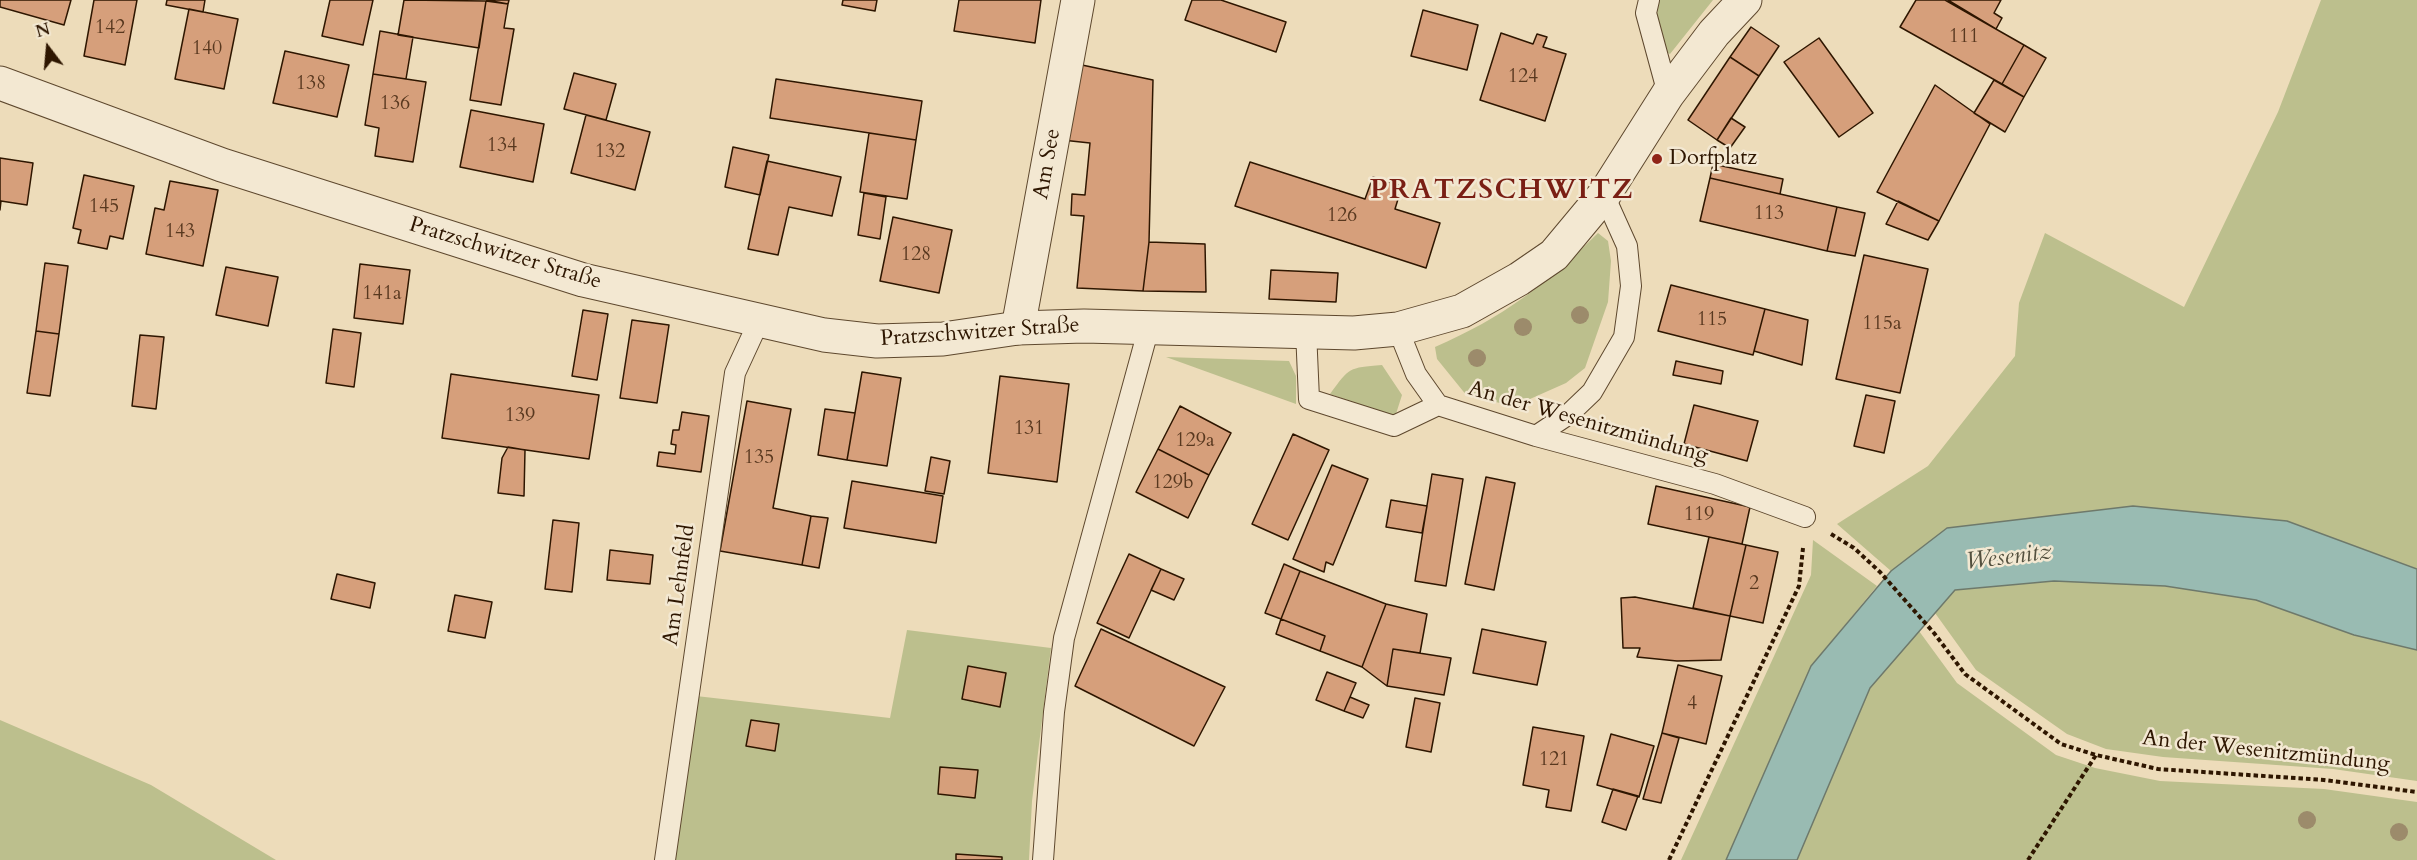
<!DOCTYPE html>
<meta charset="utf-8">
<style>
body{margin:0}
#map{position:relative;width:2417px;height:860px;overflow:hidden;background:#eddcba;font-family:Cardo,serif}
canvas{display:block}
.north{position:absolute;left:18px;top:18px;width:60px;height:60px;-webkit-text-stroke:4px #f3e8d2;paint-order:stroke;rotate:344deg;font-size:16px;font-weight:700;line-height:24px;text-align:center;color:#2e1600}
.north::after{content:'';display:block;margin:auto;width:21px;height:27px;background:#2e1600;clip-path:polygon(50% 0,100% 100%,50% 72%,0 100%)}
</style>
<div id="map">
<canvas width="2417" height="860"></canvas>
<div class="north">N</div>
</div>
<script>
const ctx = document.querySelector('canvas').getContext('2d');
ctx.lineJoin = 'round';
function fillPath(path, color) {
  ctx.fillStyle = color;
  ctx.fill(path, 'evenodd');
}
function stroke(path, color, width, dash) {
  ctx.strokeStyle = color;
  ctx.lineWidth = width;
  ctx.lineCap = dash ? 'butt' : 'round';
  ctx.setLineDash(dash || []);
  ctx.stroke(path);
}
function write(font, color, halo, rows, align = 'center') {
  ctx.font = font + ' Cardo,serif';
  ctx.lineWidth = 5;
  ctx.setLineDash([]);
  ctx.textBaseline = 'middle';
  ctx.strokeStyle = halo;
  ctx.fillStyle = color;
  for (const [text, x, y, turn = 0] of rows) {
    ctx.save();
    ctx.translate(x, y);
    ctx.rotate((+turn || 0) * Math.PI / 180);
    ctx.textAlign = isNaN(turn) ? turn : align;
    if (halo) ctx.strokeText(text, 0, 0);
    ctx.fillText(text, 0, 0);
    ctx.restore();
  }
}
fillPath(new Path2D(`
 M1659 0H1713L1670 54 1659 48 1655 28Z
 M2321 0H2417V569L2287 521 1947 528 1891 571 1837 524 1928 466 2015 356 2019 303 2045 233 2184 307 2278 112Z
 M1598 233 1608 241 1611 261 1608 302 1585 368 1566 383 1521 403 1505 404 1467 396 1437 359 1435 347C1502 318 1547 284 1598 233Z
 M1166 357 1289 361 1296 376V404Z
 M1382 365 1402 395 1395 417 1330 394C1350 367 1348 368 1382 365Z
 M1813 540 1877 586 1811 666 1726 860H1681L1811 575Z
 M2054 581 2165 586 2256 600 2354 635 2417 650V781L2333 769 2163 757 2106 749 2067 734 1976 670 1935 613 1955 590Z
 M907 630 1051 648 1032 801 1029 860H673L696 696 890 718Z
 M1919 631 1957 683 2056 755 2095 768 2160 781 2324 789 2417 802V860H1797L1870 688Z
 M0 720 151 785 276 860H0Z`), '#bcbf8d');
const water = new Path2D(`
 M2133 506 2287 521 2417 569V650L2354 635 2256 600 2165 586 2054 581 1955 590 1870 688 1797 860H1726L1811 666 1891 571 1947 528Z`);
fillPath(water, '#99bbb2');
stroke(water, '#6e796b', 1.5);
const building = new Path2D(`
 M0 0H71L64 25 0 7Z
 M94 0H137L125 65 84 56Z
 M167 0H205L203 12 166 5Z
 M330 0H373L363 45 322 36Z
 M404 0 486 1 479 48 398 35Z
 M487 0H509L508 4Z
 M843 0H877L875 11 842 5Z
 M959 0H1041L1035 43 954 31Z
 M1192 0H1221L1286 22 1276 52 1185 20Z
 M1916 0H1945L2024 45 2002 84 1900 27Z
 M1948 0H2001L1994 13 2002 18 1996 29Z
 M486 1 508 4 504 28 514 29 501 105 470 100Z
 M189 9 238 19 224 89 175 79Z
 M1423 10 1478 25 1467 70 1411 56Z
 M1751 27 1779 46 1759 76 1730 57Z
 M380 31 413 37 406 79 373 74Z
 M1501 33 1533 44 1537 34 1547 37 1543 47 1566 54 1545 121 1480 100Z
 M1819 38 1873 113 1839 137 1784 62Z
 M2024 45 2046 58 2024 97 2002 84Z
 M285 51 349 65 337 117 273 103Z
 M1730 57 1759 76 1717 140 1688 120Z
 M1082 65 1153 80 1149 242 1143 291 1077 288 1084 216 1071 215 1072 194 1085 195 1090 143 1062 140Z
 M574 73 616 84 606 120 564 109Z
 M373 74 426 82 413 162 375 156 379 128 365 125Z
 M776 79 922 101 916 140 770 118Z
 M1994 80 2024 97 2005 132 1974 113Z
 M1935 85 1990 124 1939 221 1877 192Z
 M471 110 544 124 533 182 460 167Z
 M586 115 650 132 635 190 571 173Z
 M1731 118 1745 127 1730 148 1717 140Z
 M869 133 916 140 907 199 860 192Z
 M733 147 769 155 760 195 725 187Z
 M0 158 33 163 27 205 1 201 0 210Z
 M767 161 841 177 832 216 789 207 778 255 748 249Z
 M1250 162 1365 199 1373 177 1402 186 1395 209 1440 223 1426 268 1235 206Z
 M1713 164 1783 179 1780 194 1710 178Z
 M84 175 134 186 123 239 110 236 107 249 78 243 81 230 73 228Z
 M1710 178 1837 207 1827 251 1700 221Z
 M170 181 218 190 203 266 146 254 155 208 164 210Z
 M864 193 886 197 880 239 858 235Z
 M1898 201 1939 221 1928 240 1886 224Z
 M1837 207 1865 213 1855 256 1827 251Z
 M893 217 952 230 939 293 880 281Z
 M1149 242 1205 244 1206 292 1143 291Z
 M1864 255 1928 269 1900 393 1836 379Z
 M45 263 68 266 59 334 36 331Z
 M360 264 410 270 403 324 354 318Z
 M226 267 278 277 268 326 216 315Z
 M1271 270 1338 273 1336 302 1269 299Z
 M1671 285 1765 309 1753 355 1658 331Z
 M1765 309 1808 320 1802 365 1754 351Z
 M583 310 608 314 597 380 572 376Z
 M632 320 669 325 657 403 620 398Z
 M333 329 361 333 354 387 326 383Z
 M36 331 59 334 50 396 27 393Z
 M140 335 164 337 156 409 132 406Z
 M1676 361 1723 371 1721 384 1673 375Z
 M862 372 901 378 887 466 847 460Z
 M451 374 599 395 589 459 442 438Z
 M1000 376 1069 384 1057 482 988 473Z
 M1866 395 1895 401 1884 453 1854 446Z
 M747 401 791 409 773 508 811 516 802 565 720 551Z
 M1694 405 1758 421 1747 461 1684 444Z
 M1180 406 1231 433 1209 475 1158 449Z
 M825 409 855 413 847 460 818 455Z
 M682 412 709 416 701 472 657 466 659 452 675 454 676 445 671 444 673 430H679Z
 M1293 434 1329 450 1288 540 1252 524Z
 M508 447 525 450 524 496 498 493 502 458Z
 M1158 449 1209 475 1188 518 1136 492Z
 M931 457 950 461 944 494 925 491Z
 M1332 465 1368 479 1333 565 1326 562 1324 572 1293 559Z
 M1432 474 1463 479 1446 586 1415 581Z
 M1486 477 1515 483 1494 590 1465 584Z
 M852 481 943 496 936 543 844 528Z
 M1656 486 1750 507 1742 544 1648 524Z
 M1391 500 1427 506 1422 533 1386 527Z
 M811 516 828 518 819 568 802 565Z
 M553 520 579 523 572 592 545 589Z
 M1709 537 1746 545 1730 616 1693 608Z
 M1746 545 1778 552 1763 623 1730 616Z
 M610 550 653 555 650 584 607 580Z
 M1129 554 1161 569 1129 638 1097 623Z
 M1284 564 1300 571 1281 619 1265 613Z
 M1161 569 1184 579 1174 600 1151 590Z
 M1300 571 1386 604 1362 667 1320 651 1325 636 1281 619Z
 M337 574 375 583 370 608 331 599Z
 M455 595 492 602 485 638 448 631Z
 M1635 597 1730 616 1721 660 1677 661 1637 657 1640 648H1623L1621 598Z
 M1386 604 1427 614 1420 653 1393 649 1387 686 1362 667Z
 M1281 619 1325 636 1320 651 1276 634Z
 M1101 629 1225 687 1194 746 1075 686Z
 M1482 629 1546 642 1537 685 1473 673Z
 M1393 649 1451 658 1444 695 1387 686Z
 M1678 665 1722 676 1706 744 1662 733Z
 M968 666 1006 673 1000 707 962 699Z
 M1327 672 1356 683 1344 711 1316 700Z
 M1350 697 1369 705 1363 718 1344 711Z
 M1415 698 1440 703 1431 752 1406 747Z
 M751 720 779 724 775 751 746 746Z
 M1533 727 1584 736 1571 811 1546 807 1549 790 1523 785Z
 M1662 733 1679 738 1661 803 1643 799Z
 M1611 734 1654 746 1639 797 1597 785Z
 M940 767 978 770 975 798 938 794Z
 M1613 789 1638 796 1626 830 1602 822Z
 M956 854 1002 857V860H956Z`);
fillPath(building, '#d69f7b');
stroke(building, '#2e1600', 1.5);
const service = new Path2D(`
 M1649 0 1646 13 1668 94
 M1398 329 1416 374 1438 405 1536 436 1715 484 1805 517
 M1306 331 1309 399 1394 426 1438 405
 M1536 436 1569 414 1592 392 1624 337 1631 286 1627 246 1604 195
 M665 860 735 373 759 321
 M1043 860 1054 712 1064 638 1149 327`);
const minor = new Path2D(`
 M1018 328 1078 0`);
const tertiary = new Path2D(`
 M0 83 222 165 583 280 824 335 877 341 943 339 1018 328 1084 326 1354 333 1398 329 1462 311 1519 279 1554 255 1604 195 1668 94 1714 33 1745 0`);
stroke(service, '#5e482e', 22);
stroke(minor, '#5e482e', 35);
stroke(tertiary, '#5e482e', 35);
stroke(new Path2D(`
 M1831 534 1854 548 1880 572 1934 633 1965 674 2061 744 2096 755 2158 769 2324 780 2417 792
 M1669 860 1799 586 1803 548
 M2028 860 2096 755`), '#2e1600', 4, [4.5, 3]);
stroke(service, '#f3e8d2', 20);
stroke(minor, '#f3e8d2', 33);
stroke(tertiary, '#f3e8d2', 33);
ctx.fillStyle = '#9c8b6b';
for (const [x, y] of [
 [1580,315],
 [1523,327],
 [1477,358],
 [2307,820],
 [2399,832]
]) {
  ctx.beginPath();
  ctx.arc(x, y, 9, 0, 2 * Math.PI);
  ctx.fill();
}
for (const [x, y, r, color] of [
 [1657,159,6,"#8f2418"]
]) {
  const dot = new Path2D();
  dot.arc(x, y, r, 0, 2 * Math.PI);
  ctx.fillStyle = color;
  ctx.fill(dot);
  stroke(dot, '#f3e8d2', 2);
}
write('20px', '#58381f', null, [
 ["142",110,28],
 ["111",1964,37],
 ["140",207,49],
 ["124",1523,77],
 ["138",311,84],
 ["136",395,104],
 ["134",502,146],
 ["132",610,152],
 ["145",104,207],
 ["113",1769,214],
 ["126",1342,216],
 ["143",180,232],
 ["128",916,255],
 ["141a",382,294],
 ["115",1712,320],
 ["115a",1882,324],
 ["139",520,416],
 ["131",1029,429],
 ["129a",1195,441],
 ["135",759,458],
 ["129b",1173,483],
 ["119",1699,515],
 ["2",1754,584],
 ["4",1692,704],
 ["121",1554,760]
]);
write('22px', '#2e1600', '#f3e8d2', [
 ["Dorfplatz",1669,159]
], 'left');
write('22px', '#2e1600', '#f3e8d2', [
 ["Am See",1048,164,-80],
 ["Pratzschwitzer Straße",505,254,17],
 ["Pratzschwitzer Straße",980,333,-4],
 ["An der Wesenitzmündung",1588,423,16],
 ["Am Lehnfeld",680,585,-82],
 ["An der Wesenitzmündung",2266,752,6]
]);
write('italic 24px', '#53503e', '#f3e8d2', [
 ["Wesenitz",2009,558,-7]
]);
ctx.letterSpacing = '1.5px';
write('bold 28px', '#7a1f14', '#f3e8d2', [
 ["PRATZSCHWITZ",1502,192]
]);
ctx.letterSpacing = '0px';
</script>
